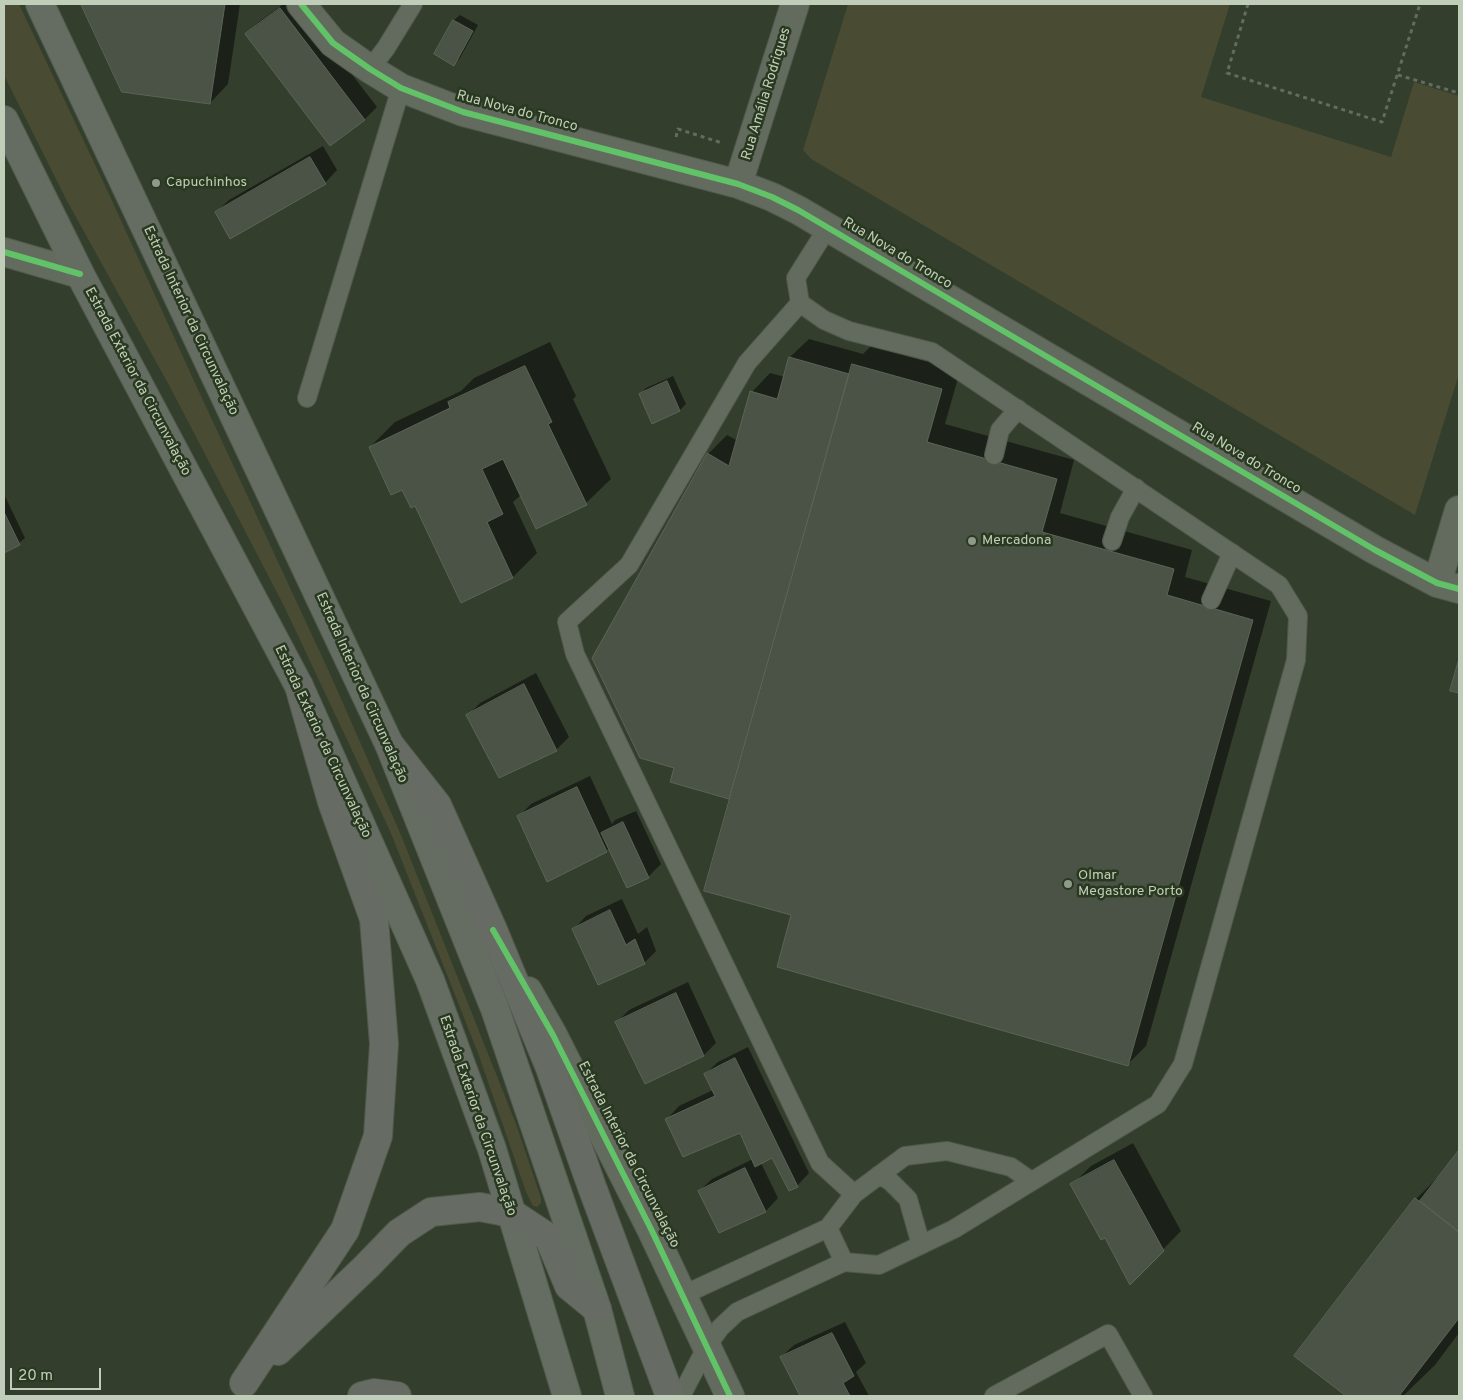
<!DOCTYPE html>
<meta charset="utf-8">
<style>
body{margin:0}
#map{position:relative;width:1463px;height:1400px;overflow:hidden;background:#333e2d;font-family:Overpass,sans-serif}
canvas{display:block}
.frame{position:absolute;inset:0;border:5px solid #c0cdb9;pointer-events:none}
.scale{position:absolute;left:10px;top:1368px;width:91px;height:22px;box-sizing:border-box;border:2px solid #c0cdb9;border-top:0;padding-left:6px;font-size:15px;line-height:18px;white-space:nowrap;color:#c0cdb9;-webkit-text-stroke:4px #293920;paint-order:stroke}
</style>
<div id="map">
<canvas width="1463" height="1400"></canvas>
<div class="frame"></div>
<div class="scale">20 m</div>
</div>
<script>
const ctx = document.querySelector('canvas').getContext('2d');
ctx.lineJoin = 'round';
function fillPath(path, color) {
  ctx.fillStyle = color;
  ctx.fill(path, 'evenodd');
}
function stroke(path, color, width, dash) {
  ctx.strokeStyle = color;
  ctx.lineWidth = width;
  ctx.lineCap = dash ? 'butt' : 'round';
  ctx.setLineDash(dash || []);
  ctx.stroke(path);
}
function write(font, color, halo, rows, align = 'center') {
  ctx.font = font + ' Overpass,sans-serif';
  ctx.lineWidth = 5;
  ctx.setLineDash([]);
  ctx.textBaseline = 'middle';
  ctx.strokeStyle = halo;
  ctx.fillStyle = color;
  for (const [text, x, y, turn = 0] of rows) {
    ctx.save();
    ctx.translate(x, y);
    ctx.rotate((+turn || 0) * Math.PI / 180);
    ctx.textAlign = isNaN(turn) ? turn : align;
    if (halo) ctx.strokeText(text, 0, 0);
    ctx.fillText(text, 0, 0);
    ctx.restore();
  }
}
fillPath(new Path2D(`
 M4 4H19L109 194 189 370 331 676 401 835 516 1124 541 1198V1203L537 1207 533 1206 526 1192 478 1053 390 831 284 606 170 387 67 201 4 75Z
 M848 4H1230L1201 97 1391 157 1414 82 1459 96V374L1415 515 811 159 803 150Z`), '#494b32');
fillPath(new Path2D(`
 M82 4H240L228 84 210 103 123 91Z
 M283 4H298L377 107 365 119 330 144 246 34 259 22Z
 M460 15 478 25 460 58 454 64V20Z
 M323 146 337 170 325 183 216 212 229 200Z
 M809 339 863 354 871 346 960 371 945 424 1074 460 1060 513 1192 550 1185 577 1271 601 1146 1046 1128 1064 793 914 731 798 672 782 675 767 708 454 727 435 738 441 752 392 770 373 785 377 790 357Z
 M550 342 576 396 573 399 611 479 586 503 521 495 513 502 537 553 513 577 416 505 370 447 395 422 461 391 474 378Z
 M673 376 686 404 680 410 652 422 640 394 646 388Z
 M4 494 25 538 19 543 4 551Z
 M536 673 569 737 556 750 468 715 480 703Z
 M590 776 612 824 615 820 636 811 661 864 648 877 627 887 609 848 606 851 519 816 531 804Z
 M622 899 638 934 647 927 656 951 644 963 574 929 586 916Z
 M688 982 716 1043 704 1055 617 1022 629 1010Z
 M748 1047 809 1173 797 1186 773 1157 761 1163 778 1198 766 1211 720 1231 699 1191 712 1179 753 1159 741 1132 667 1119 679 1106 713 1090 705 1074 718 1062Z
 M1133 1143 1181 1231 1130 1283 1105 1237 1072 1185 1091 1166Z
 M1459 1152V1333L1435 1365 1403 1396H1348L1296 1356 1416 1199 1446 1169Z
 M845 1322 866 1363 856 1372 869 1396H801L781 1357 794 1345Z`), '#0007');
const building = new Path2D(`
 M81 4H225L210 104 122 92Z
 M280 8 365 120 330 146 245 34Z
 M453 20 473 31 454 66 434 54Z
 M310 157 326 184 230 239 215 212Z
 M789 357 849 374 729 799 670 782 674 768 640 758 592 658 707 453 729 466 750 391 777 399Z
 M852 364 942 389 927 442 1057 479 1042 532 1174 569 1167 595 1253 620 1128 1066 777 967 791 915 704 891Z
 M525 366 552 422 548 424 587 505 536 529 503 459 482 469 503 514 487 522 513 578 461 603 415 506 411 508 402 490 391 495 369 447 450 408 448 402Z
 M667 381 680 411 652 424 639 394Z
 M4 512 20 545 4 553Z
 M1459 659V693L1450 691Z
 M524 684 557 751 499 778 466 715Z
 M577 787 607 852 547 882 517 816Z
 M623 822 649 878 627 888 601 833Z
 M610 910 626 945 635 939 645 964 598 985 572 929Z
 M676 993 704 1056 645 1084 615 1022Z
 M735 1058 798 1187 789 1191 772 1158 755 1167 740 1133 683 1157 665 1119 715 1096 704 1074Z
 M1459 1150V1232L1420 1201Z
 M1114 1160 1164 1251 1130 1285 1105 1238 1101 1240 1070 1184Z
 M745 1168 766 1212 719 1233 698 1191Z
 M1415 1198 1459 1232V1318L1399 1396H1346L1294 1356Z
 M832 1333 854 1376 843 1383 850 1396H800L780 1357Z`);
fillPath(building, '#4a5345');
stroke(building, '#5b6556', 1);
const lane = new Path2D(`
 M370 69 386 48 413 4
 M800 303 796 278 828 227
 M307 398 401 88
 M994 455 1000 430 1018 409
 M1112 541 1120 517 1136 488
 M1211 600 1232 553
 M879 1175 890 1181 908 1199 921 1245
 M828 1228 844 1262
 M683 1295 828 1228 854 1194 905 1156 947 1151 1011 1167 1031 1181
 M681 1396 707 1346 720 1328 737 1312 844 1262 879 1265 954 1229 1158 1104 1183 1064 1296 660 1298 616 1279 585 932 352 849 331 824 320 800 303 747 363 629 565 567 622 575 654 820 1163 854 1194
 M994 1396 1108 1334 1143 1396`);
const street = new Path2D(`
 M301 4 333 43 370 69 401 88 463 112 738 184 772 197 798 210 1375 550 1437 583 1459 589
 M738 184 795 4
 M4 252 80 274
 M1437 583 1459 510
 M528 991 553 1035 652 1231 730 1396`);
const primary = new Path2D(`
 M40 4 389 744 495 1009 597 1309 620 1396
 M4 120 80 274 299 686 430 980 492 1149 567 1396`);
const highway = new Path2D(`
 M389 744 437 805 493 930 550 1068 592 1187 670 1396
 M278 1351 367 1266 399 1233 431 1212 480 1207 511 1213 549 1238 569 1286 597 1309
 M244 1383 345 1230 378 1136 384 1044 374 919 332 802 299 686
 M362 1396 374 1393 397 1396`);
stroke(lane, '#50584c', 20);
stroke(street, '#50584c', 30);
stroke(primary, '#505a4b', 30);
stroke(highway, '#50594a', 30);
stroke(new Path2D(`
 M1248 4 1227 73 1382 122 1420 4
 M1398 75 1459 93
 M676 137 678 129 722 143`), '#646b5f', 3, [4, 4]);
stroke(lane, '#626b5e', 18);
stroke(street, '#626b5e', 28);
stroke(primary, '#656c61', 28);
stroke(highway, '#666b63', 28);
stroke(new Path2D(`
 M301 4 333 43 370 69 401 88 463 112 738 184 772 197 798 210 1375 550 1437 583 1459 589
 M4 252 80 274
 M493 930 553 1035 652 1231 730 1396`), '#61c268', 6);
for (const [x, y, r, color] of [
 [156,183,5,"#8f9b88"],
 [972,541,5,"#8f9b88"],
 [1068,884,5,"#8f9b88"]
]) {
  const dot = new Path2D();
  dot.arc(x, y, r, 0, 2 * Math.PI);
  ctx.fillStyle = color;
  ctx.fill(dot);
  stroke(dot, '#293920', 2);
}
write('14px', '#c0cdb9', '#293920', [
 ["Rua Amália Rodrigues",767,94,-73],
 ["Rua Nova do Tronco",517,112,15],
 ["Rua Nova do Tronco",897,254,31],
 ["Estrada Interior da Circunvalação",190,321,65],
 ["Estrada Exterior da Circunvalação",137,382,62],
 ["Rua Nova do Tronco",1246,459,31],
 ["Estrada Interior da Circunvalação",361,688,66],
 ["Estrada Exterior da Circunvalação",322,742,65],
 ["Estrada Exterior da Circunvalação",477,1116,71],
 ["Estrada Interior da Circunvalação",628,1155,63]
]);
write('14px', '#c0cdb9', '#293920', [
 ["Capuchinhos",166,183],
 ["Mercadona",982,541],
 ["Olmar",1078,876],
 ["Megastore Porto",1078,892]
], 'left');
</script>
